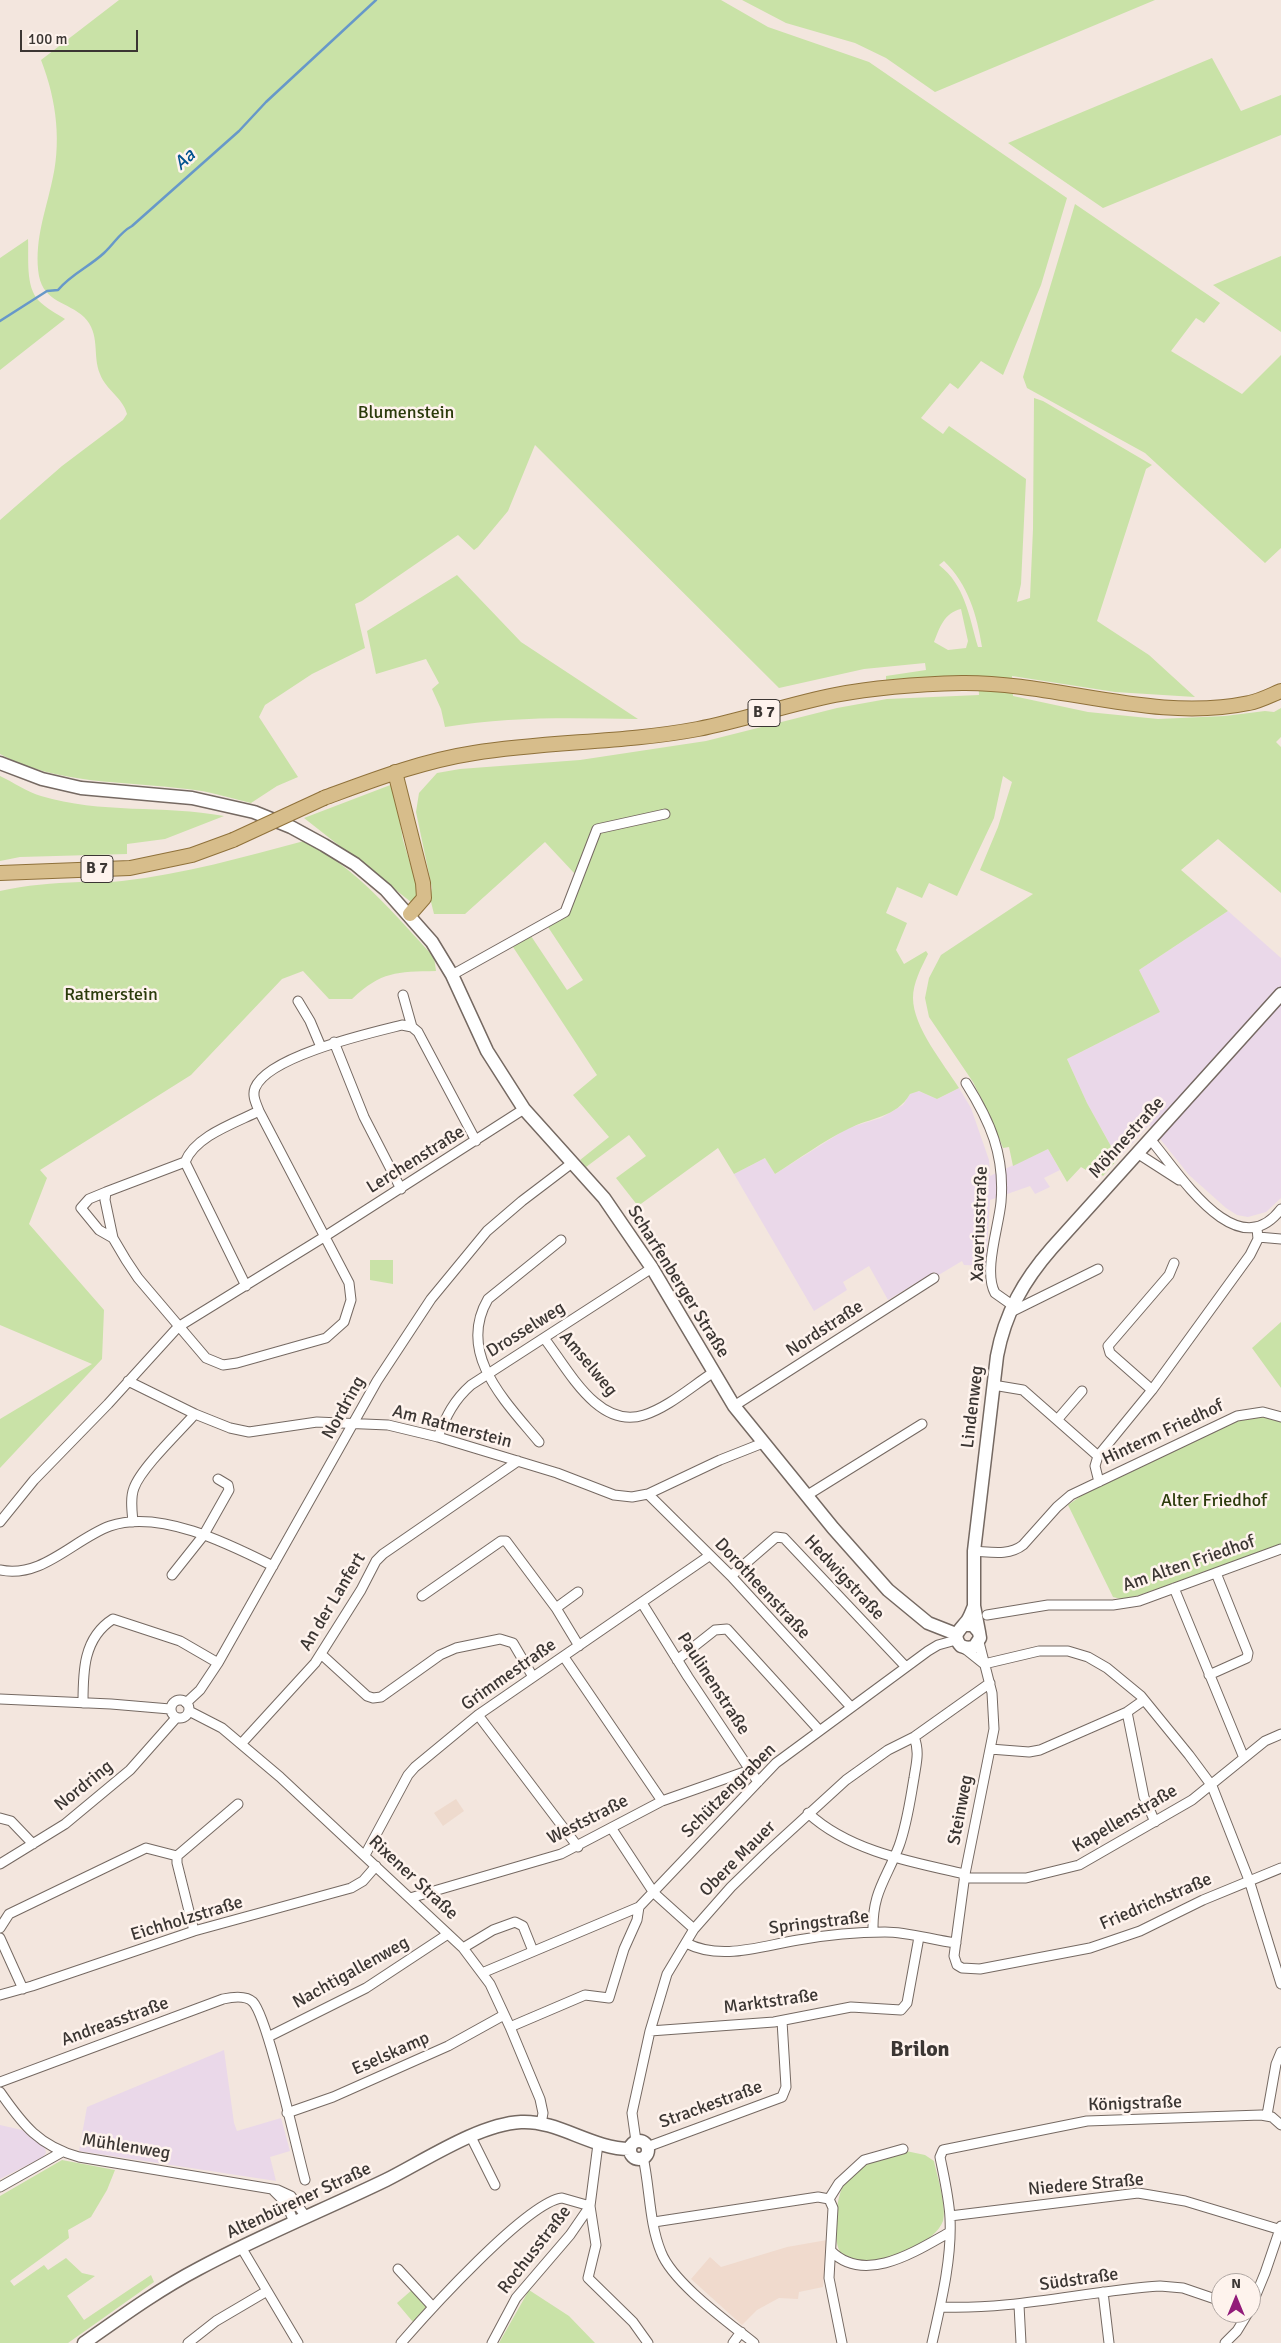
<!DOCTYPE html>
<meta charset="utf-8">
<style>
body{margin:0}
#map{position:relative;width:1281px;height:2343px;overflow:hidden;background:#f3e6de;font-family:Signika,sans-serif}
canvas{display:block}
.north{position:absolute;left:1211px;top:2273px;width:50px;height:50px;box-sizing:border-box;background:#fef3ed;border:1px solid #b0a7a3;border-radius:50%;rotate:0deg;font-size:14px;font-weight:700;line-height:20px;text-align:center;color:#3b3633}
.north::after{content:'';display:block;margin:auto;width:18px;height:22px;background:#921b79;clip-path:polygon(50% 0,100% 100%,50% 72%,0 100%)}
.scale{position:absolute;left:20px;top:30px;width:118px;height:22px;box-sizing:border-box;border:2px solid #3b3633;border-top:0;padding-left:6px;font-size:15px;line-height:18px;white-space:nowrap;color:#3b3633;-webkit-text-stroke:4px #fef3ed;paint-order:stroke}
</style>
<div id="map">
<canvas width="1281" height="2343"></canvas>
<div class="north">N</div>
<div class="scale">100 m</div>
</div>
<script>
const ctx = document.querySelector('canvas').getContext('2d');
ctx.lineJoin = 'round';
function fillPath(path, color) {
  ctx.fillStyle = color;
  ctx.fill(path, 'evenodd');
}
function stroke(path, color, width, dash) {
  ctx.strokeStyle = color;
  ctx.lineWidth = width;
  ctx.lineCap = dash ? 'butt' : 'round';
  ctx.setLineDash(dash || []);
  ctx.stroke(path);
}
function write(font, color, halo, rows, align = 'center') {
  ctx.font = font + ' Signika,sans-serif';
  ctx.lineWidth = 5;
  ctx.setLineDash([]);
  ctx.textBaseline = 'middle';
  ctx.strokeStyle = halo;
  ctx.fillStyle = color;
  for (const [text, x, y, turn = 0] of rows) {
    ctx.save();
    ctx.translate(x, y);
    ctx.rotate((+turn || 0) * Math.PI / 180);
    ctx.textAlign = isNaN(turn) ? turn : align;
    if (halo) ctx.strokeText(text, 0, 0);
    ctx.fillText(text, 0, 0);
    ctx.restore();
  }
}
fillPath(new Path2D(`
 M1228 911 1281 958V1198L1266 1212 1248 1217 1237 1215 1226 1208 1189 1175 1149 1125 1118 1159 1087 1103 1067 1059 1160 1012 1139 970Z
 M959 1088 971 1108 989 1160 990 1176 1048 1149 1060 1170 1044 1178 1050 1187 1035 1194 1030 1186 990 1200 986 1266 964 1265 962 1261 937 1276 934 1272 888 1300 869 1266 843 1282 847 1290 814 1311 734 1174 765 1158 775 1174 848 1128 881 1118 903 1105 910 1094 919 1091 937 1099Z
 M224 2050 234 2123 237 2131 281 2118 290 2151 270 2157 276 2181 79 2151 87 2107Z
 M0 2125 22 2130 45 2148 46 2153 43 2157 0 2179Z`), '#ead8e9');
fillPath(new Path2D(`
 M456 1799 464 1811 443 1826 434 1813Z`), '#eedacd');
fillPath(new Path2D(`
 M827 2240 823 2287 799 2292 798 2299 779 2298 757 2310 742 2325 691 2279 710 2257 721 2267 787 2247Z`), '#f0dacd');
fillPath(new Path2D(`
 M119 0H721L768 27 869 62 1067 198 1041 285 1003 375 981 361 958 389 950 383 921 418 943 434 949 426 1026 479 1021 584 1017 602 1030 598 1033 529 1034 398 1043 401 1152 465 1146 469 1097 621 1149 655 1195 697 1115 692 1012 676 1013 696 1088 712 1158 719 1225 716 1265 711 1274 712 1281 708V737L1276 742 1281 747V893L1218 839 1181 870 1228 911 1139 970 1160 1012 1067 1059 1087 1103 1118 1159 1103 1176 1090 1165 1086 1170 1081 1167 1067 1182 1048 1149 1013 1166 1009 1147 1003 1148 991 1118 973 1082 929 1017 925 998 929 978 941 955 1033 894 980 870 998 827 1012 782 1003 776 994 818 957 896 929 883 922 898 897 887 886 913 907 923 896 950 904 964 926 951 928 954C921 968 913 983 913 998 913 1027 944 1064 959 1088L937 1099 919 1091 910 1094C896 1118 871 1117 848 1129 823 1141 799 1159 775 1174L765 1158 734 1174 718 1148 638 1206 616 1178 646 1156 629 1135 586 1167 580 1160 609 1137 573 1095 597 1075 513 947 531 936 567 990 583 980 548 927 567 915 575 874 545 842 465 914H434L430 898 432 888 416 812 419 793 437 773 460 769 580 760 706 741 837 708 887 699 979 695 978 676 886 680V676L926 670 925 663 864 669 779 688 535 445 508 511 478 547 474 550 458 535 362 601 355 604 365 648 312 674 265 705 259 717 298 777 277 786 251 803C230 798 209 791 187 789 125 781 57 785 0 754V520L62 466 123 420 127 414C123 398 106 390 100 374 92 355 101 334 84 317 68 302 44 302 39 276 34 244 44 216 51 186 62 144 57 101 41 60ZM944 561C968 584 977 615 982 647H978C969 616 965 585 939 565ZM961 609 968 641 966 648 948 650 934 642C940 627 944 613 961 609Z
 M742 0H1155L935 92 886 58 855 43 786 23Z
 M1212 58 1241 111 1281 95V135L1103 208 1008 143Z
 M1075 204 1220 303 1204 323 1196 318 1171 351 1242 394 1281 355V548L1265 563 1145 453 1027 388 1023 377Z
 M28 239C29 257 25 287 39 301 46 308 57 314 65 319L0 370V258Z
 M1281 256V332L1213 285Z
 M457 575 521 642 638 719C573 718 510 716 445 727L441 709 432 689 439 683 426 659 376 674 367 631Z
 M0 776C13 782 27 792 41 796 100 814 164 805 224 816L165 839 127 844V854L20 857 0 861Z
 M393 784 403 840 416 883V897L411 902 304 818Z
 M304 841C357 868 394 914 434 957L436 971C396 972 382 971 352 999H329L303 971 282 979 191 1075 40 1170 47 1178 29 1224 104 1310 102 1359 0 1468V1419L92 1364 0 1325V891C26 885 53 883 80 882 93 882 108 883 122 881 184 874 244 857 304 841Z
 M370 1260H393V1284L370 1280Z
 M1281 1322V1388L1252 1348Z
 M1262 1415 1281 1420V1546L1125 1600 1113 1597 1068 1505 1091 1489 1238 1419Z
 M906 2151 925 2155 934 2161C937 2176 947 2206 943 2221 934 2246 872 2271 847 2259 838 2254 836 2242 836 2232 836 2173 852 2167 906 2151Z
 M62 2160 115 2170 107 2190 91 2217 68 2230 69 2238 10 2281 14 2286 44 2265 48 2270 66 2258 82 2273 95 2276 67 2296 84 2320 151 2275 154 2282 68 2343H0V2196Z
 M413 2289 426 2304V2308L413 2322 397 2303Z
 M529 2290 569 2316 595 2343H499Z`), '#c9e2a7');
stroke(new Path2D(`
 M0 321 47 291 58 290C71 274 89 267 104 253 115 243 119 233 132 226L239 131 266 102 376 0`), '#6798c9', 2.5);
const street = new Path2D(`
 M452 975 565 912 597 829 665 814
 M403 995 412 1027
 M298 1001 310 1021 321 1047
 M334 1042 364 1117 401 1189
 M966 1083C990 1121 1005 1155 1001 1202 999 1226 983 1271 995 1293L1012 1305
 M259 1111 349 1283 351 1300 344 1322 326 1338 237 1363 223 1365 206 1358 138 1278 126 1260 113 1238 105 1200 106 1192 185 1162C195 1136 235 1123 259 1111 256 1103 252 1096 255 1088 268 1056 370 1033 402 1025L412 1027 418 1032 476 1141
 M1150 1139C1178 1171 1236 1268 1281 1209
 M1137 1153 1179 1180
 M185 1162 246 1286
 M106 1192 89 1199 81 1208 99 1230 113 1238
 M1258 1237 1281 1239
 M1009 1313 1098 1269
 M544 1338C568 1369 598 1430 644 1415 669 1407 692 1386 714 1372
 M128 1381 195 1414 230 1428 249 1432 317 1422 388 1425 438 1437 557 1473 614 1495 632 1497 648 1494 720 1460 763 1443
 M993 1385 1023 1390 1098 1456
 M1152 1390 1110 1353 1108 1346 1169 1275 1174 1263
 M734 1406 934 1278
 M1057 1420 1082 1391
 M438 1437C446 1416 454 1400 471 1385L652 1268
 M539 1442C506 1402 456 1354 488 1299L561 1240
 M1099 1482 1095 1466 1098 1456 1152 1390 1250 1255 1258 1239 1257 1228
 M648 1494 731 1576 851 1707
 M806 1496 922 1424
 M0 1522 34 1480 108 1404 178 1327 324 1237 524 1109
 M133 1522C132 1511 130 1498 134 1488 141 1468 180 1431 195 1414
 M974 1551C991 1552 1009 1556 1023 1545L1057 1507 1071 1495 1237 1416 1263 1412 1281 1417
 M0 1570C42 1579 74 1539 110 1526 160 1509 229 1544 273 1566
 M172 1575 203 1536 229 1490 228 1485 218 1479
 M731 1576 776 1537 784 1538 906 1667
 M1174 1588 1244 1758
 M422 1596 501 1541H506L556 1608 579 1646
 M642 1603 688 1677 758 1782
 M556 1608 578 1592
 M987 1615 1048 1605H1113L1139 1601 1281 1549
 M979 1642 992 1693 994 1729 965 1874 954 1956 957 1965 962 1968 980 1969 1090 1948 1140 1931 1203 1900 1281 1868
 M964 1648 984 1664
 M321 1654 367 1696 373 1698 381 1697 440 1655 456 1648 500 1639 513 1643 533 1677
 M564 1657 662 1801
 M677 1660 715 1630 727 1629 819 1730
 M984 1664 1039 1651H1068L1088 1657 1107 1668 1141 1696 1189 1755 1212 1786 1249 1880 1281 1984
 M1209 1675 1247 1658 1248 1653 1216 1573
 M0 1699 111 1704 170 1709
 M171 1709a9 9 0 1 1 18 0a9 9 0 1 1-18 0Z
 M83 1703C83 1672 83 1638 113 1619L180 1641 218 1663
 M186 1703 200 1690 218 1663 377 1381 431 1299 487 1231 522 1201 572 1163
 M189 1711 222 1728 280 1777 463 1948 490 1984 510 2027 540 2099 543 2113 541 2124
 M1127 1712 1144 1797 1155 1822
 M478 1715 578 1847
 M241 1744 315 1663 361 1590 376 1561 383 1554 518 1461
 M990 1749 1029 1752 1040 1750 1127 1712 1144 1700
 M808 1813C849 1851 911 1862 965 1874
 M0 1818 11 1821 33 1844
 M612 1829 654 1893 694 1929
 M365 1855 408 1775 415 1767 478 1715 709 1556
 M0 1864 65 1824 130 1770 176 1718
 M964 1878H1026L1079 1865 1192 1800 1265 1741 1281 1734
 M410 1898 561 1854 662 1801 750 1770
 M0 1928 9 1914 146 1848 177 1856
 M194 1931 177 1863V1856L238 1804
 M873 1932C872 1892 886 1880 899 1846 907 1824 910 1801 914 1778 916 1764 920 1752 914 1737
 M0 1938 23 1989
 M686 1943C721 1961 761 1946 798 1940 826 1935 856 1932 885 1932 909 1932 932 1940 956 1943
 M463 1948 493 1930 515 1922 523 1926 533 1951
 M482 1973 639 1907 776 1763 928 1651 938 1645 956 1640
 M0 1995 32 1986 194 1931 351 1888 363 1881 376 1866
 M510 2027 585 1995 609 1998 624 1949 637 1920 639 1907
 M650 2031 774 2022 851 2007 901 2010 907 2003 919 1937
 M268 2037 366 1988 448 1934
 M0 2082 223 1999C232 1997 246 1995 253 2002 268 2018 297 2151 305 2180
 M0 2092C23 2125 39 2146 79 2157L278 2190 291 2196 306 2217
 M287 2113 333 2097 448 2046 504 2015
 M1267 2115 1276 2064 1281 2052
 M471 2137 495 2185
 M636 2141 632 2113 650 2031 667 1974 694 1929 731 1887 766 1853 846 1780 888 1750 914 1737 990 1683
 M647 2147 782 2097 786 2087 782 2021
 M643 2157C650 2188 649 2223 661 2252 673 2283 728 2322 754 2343
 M0 2187 62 2152
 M273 2190 286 2203 294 2222
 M829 2199 833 2208 829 2278 842 2343
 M829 2199 839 2183 864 2160 903 2149
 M950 2216 1138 2193 1185 2201 1281 2230
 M654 2222 818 2197 829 2199
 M241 2247 298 2343
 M831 2251C865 2285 916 2251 950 2232
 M398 2269 433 2307
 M1103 2292 1109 2343
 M1019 2305 1021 2343
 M940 2307C1015 2310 1086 2291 1160 2286L1183 2288 1221 2301
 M1251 2307 1265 2273 1281 2226
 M188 2343 216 2321 267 2291
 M401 2343C427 2313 527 2202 562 2198L590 2206 596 2245 588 2278 633 2322 648 2343
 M492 2343 516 2298 570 2235 590 2206 598 2144
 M733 2343 741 2332
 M932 2343C941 2303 952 2259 950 2218 949 2198 944 2177 940 2157L943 2150 1087 2121 1261 2115 1272 2117 1281 2125
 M1225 2343 1237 2331 1248 2313`);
const secondary = new Path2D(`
 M0 763 42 779 81 788 192 798 254 812 291 827 324 845 355 864 386 890 432 942 452 975 487 1051 524 1109 604 1198 652 1268 734 1406 833 1528 888 1590 928 1623 956 1634
 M964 1625H973L979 1632 980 1638 974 1647 967 1648 961 1646C951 1635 960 1630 967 1621 970 1617 972 1611 974 1606
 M979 1632 974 1606V1551L997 1356C1005 1313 1024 1280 1052 1248L1281 994
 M630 2150a9 9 0 1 1 18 0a9 9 0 1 1-18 0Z
 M84 2343C121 2317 158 2290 198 2269 259 2236 324 2210 386 2180 424 2161 479 2124 521 2122 558 2120 592 2149 630 2149`);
const primary = new Path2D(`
 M395 772 423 883 424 898 410 914
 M324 798C373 780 422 761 474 753 548 741 624 743 698 729 744 720 789 704 835 695 877 687 919 684 962 683 1057 682 1153 723 1249 703 1260 701 1271 695 1281 691
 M0 873 130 868 192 855 233 840`);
stroke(street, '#756962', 11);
stroke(secondary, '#756962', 15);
stroke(primary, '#8f713a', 16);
stroke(street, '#fff', 9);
stroke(secondary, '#fff', 12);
stroke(primary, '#d7bd8b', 14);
const primaryBridge = new Path2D(`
 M233 840 324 798`);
stroke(primaryBridge, '#8f713a', 16, []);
stroke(primaryBridge, '#d7bd8b', 14);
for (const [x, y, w] of [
 [764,713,32],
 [97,869,32]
]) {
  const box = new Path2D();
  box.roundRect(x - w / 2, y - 13.5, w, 27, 4);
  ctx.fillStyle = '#fef3ed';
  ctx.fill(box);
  stroke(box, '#3b3633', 1);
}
write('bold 16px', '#3b3633', null, [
 ["B 7",764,713],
 ["B 7",97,869]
]);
write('18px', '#2b3b0b', '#fef3ed', [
 ["Blumenstein",406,413],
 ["Ratmerstein",111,995],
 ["Alter Friedhof",1214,1501]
]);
write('18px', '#3b3633', '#fef3ed', [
 ["Möhnestraße",1127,1138,-48],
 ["Lerchenstraße",416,1160,-32],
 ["Xaveriusstraße",980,1224,-88],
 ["Scharfenberger Straße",678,1282,58],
 ["Nordstraße",825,1329,-33],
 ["Drosselweg",526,1330,-32],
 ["Amselweg",588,1364,50],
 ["Lindenweg",973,1407,-83],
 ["Nordring",344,1408,-61],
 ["Am Ratmerstein",452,1427,15],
 ["Hinterm Friedhof",1163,1433,-25],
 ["Am Alten Friedhof",1189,1564,-19],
 ["Hedwigstraße",844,1578,47],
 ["Dorotheenstraße",762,1589,47],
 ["An der Lanfert",333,1602,-59],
 ["Grimmestraße",509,1675,-35],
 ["Paulinenstraße",713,1684,57],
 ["Nordring",84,1786,-39],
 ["Schützengraben",729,1791,-45],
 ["Steinweg",961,1810,-79],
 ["Kapellenstraße",1125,1819,-30],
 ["Weststraße",588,1820,-27],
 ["Obere Mauer",738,1859,-45],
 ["Rixener Straße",413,1878,43],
 ["Friedrichstraße",1156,1902,-23],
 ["Eichholzstraße",187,1919,-17],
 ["Springstraße",819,1923,-7],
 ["Nachtigallenweg",351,1973,-29],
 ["Marktstraße",771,2002,-8],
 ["Andreasstraße",115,2022,-20],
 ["Eselskamp",391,2054,-24],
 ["Königstraße",1135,2104,-2],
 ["Strackestraße",711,2105,-20],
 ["Mühlenweg",126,2147,9],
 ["Niedere Straße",1086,2185,-5],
 ["Altenbürener Straße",299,2201,-25],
 ["Rochusstraße",535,2250,-52],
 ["Südstraße",1079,2280,-8]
]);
write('italic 19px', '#00528f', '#fef3ed', [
 ["Aa",185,160,-42]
]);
write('bold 22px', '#3b3633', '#fef3ed', [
 ["Brilon",920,2050]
]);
</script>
